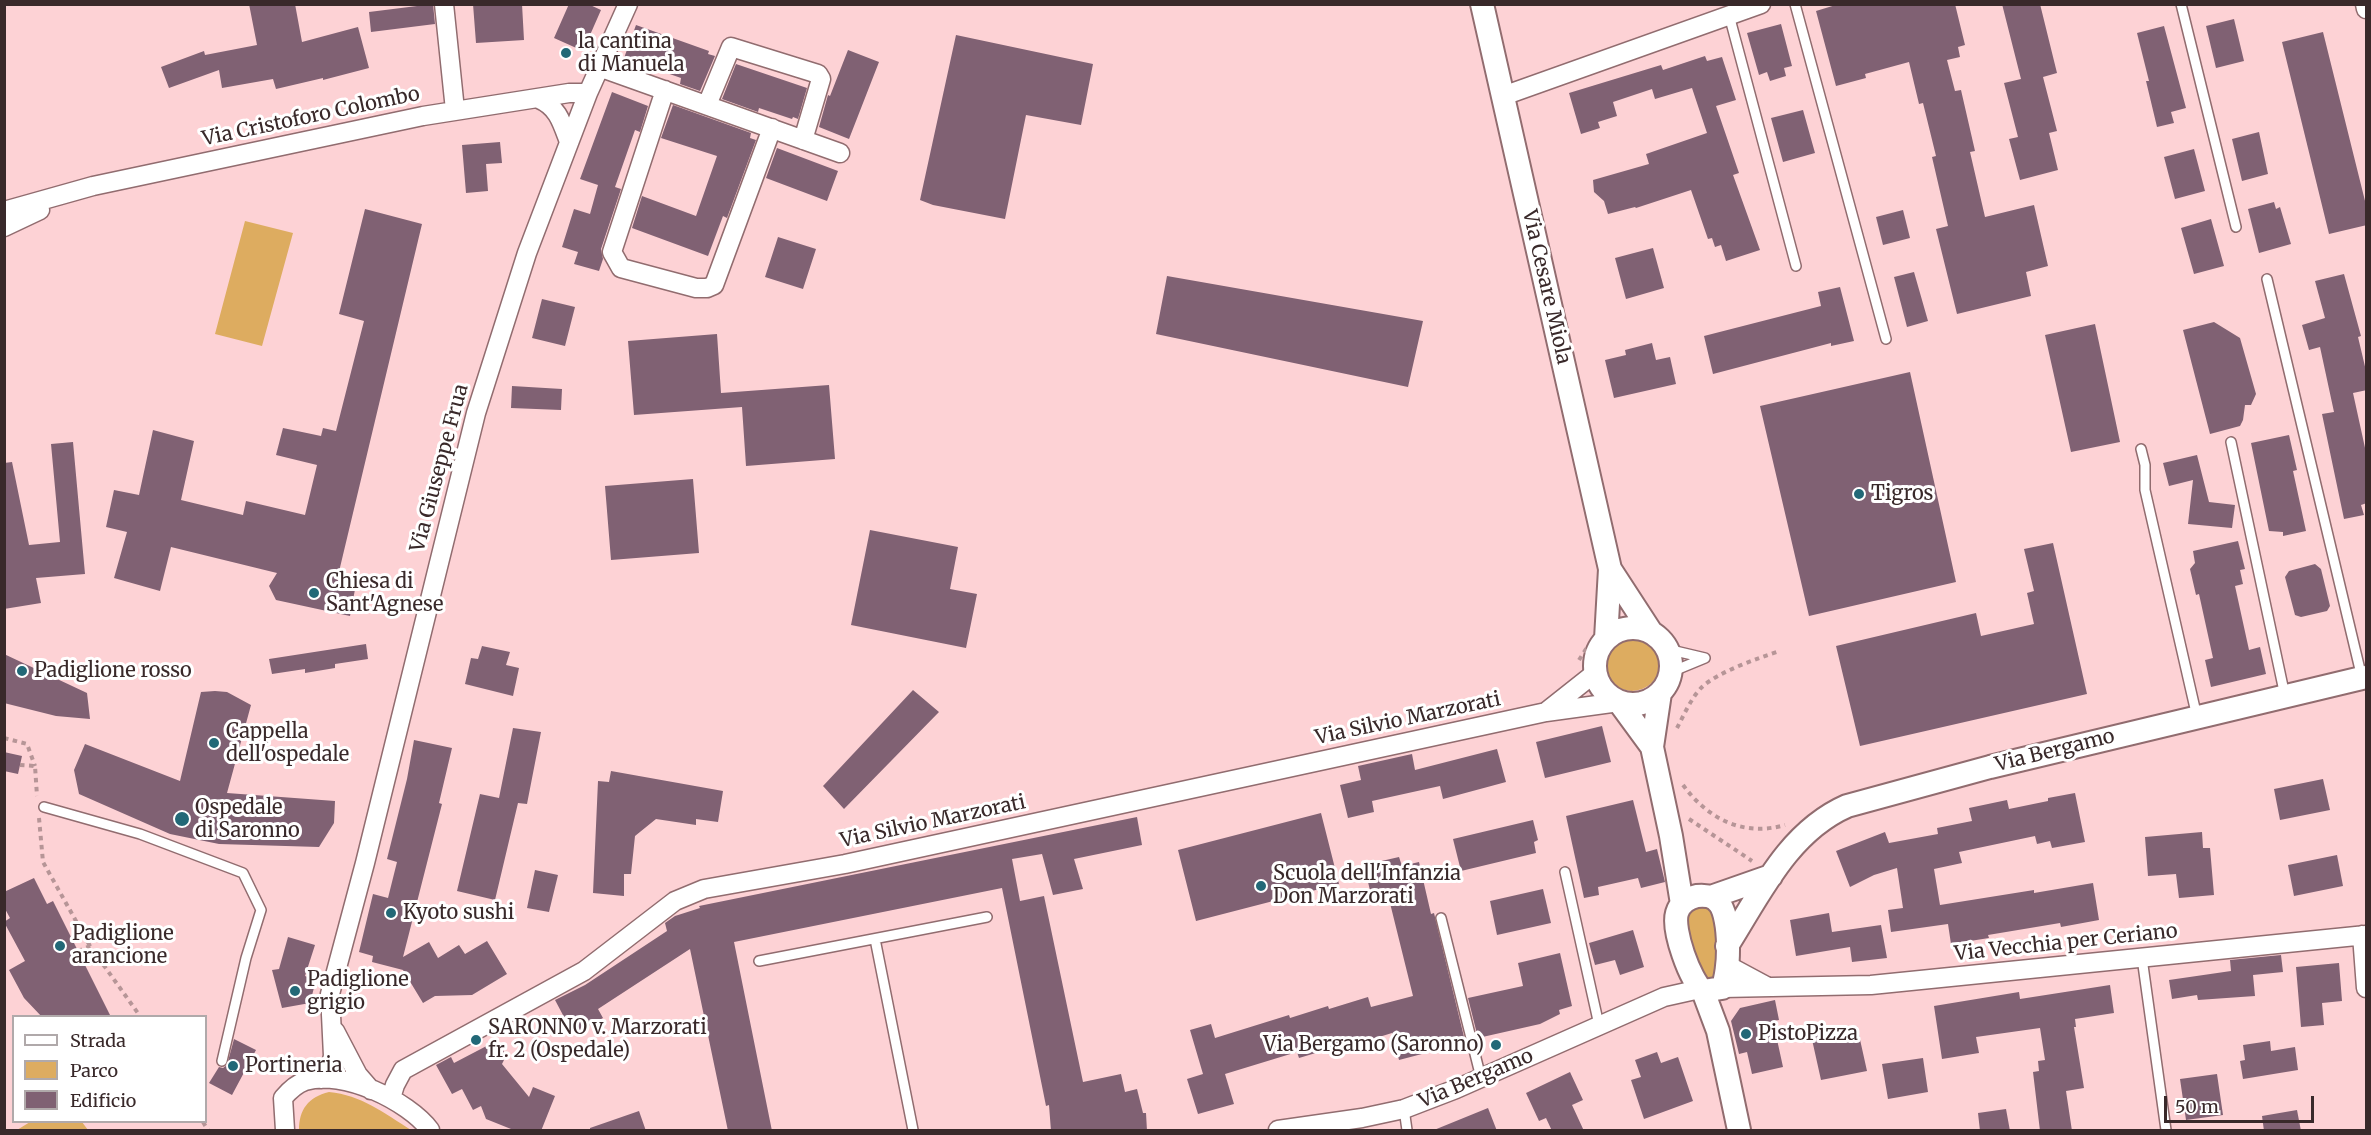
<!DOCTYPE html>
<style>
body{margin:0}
#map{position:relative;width:2371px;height:1135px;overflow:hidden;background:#fdd2d5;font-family:Merriweather,serif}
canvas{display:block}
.frame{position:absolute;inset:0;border:6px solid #39292a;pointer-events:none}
.legend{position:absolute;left:12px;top:1015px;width:195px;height:108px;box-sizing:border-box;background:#fff;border:2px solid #b0a9aa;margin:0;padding:8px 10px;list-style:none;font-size:18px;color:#39292a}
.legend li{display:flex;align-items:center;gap:12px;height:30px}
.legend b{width:30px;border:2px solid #b0a9aa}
.scale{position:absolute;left:2164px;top:1096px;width:150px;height:27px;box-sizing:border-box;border:3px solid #39292a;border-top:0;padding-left:8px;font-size:18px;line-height:21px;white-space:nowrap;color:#39292a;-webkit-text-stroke:4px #fff;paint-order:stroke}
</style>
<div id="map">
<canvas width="2371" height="1135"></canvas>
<div class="frame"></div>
<ul class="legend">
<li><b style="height:8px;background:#fff"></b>Strada</li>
<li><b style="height:16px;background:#ddac60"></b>Parco</li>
<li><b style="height:16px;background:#806173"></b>Edificio</li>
</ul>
<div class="scale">50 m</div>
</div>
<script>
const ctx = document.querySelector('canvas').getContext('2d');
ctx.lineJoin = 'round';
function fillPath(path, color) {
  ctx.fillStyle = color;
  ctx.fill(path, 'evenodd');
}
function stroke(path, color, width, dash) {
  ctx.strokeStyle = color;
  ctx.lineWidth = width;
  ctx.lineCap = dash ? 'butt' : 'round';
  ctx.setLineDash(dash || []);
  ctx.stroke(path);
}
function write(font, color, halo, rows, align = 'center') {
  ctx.font = font + ' Merriweather,serif';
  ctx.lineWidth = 6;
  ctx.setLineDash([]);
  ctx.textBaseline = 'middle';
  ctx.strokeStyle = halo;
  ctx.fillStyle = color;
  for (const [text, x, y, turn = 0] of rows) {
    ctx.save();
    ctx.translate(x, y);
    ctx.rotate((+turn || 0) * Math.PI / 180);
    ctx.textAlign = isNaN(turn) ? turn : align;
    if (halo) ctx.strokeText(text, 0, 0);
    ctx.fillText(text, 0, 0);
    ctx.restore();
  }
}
fillPath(new Path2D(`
 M245 221 293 233 262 346 215 334Z
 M1604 663a28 28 0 1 1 56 0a28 28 0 1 1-56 0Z
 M1697 904 1717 910V977C1710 979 1706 979 1699 975L1684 915Z
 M329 1092C361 1095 384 1113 411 1130H299C299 1110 308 1097 329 1092Z
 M30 1122H82L88 1130H17Z`), '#ddac60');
fillPath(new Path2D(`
 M249 4H295L302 42 358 27 369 68 323 80V78L276 89 273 79 222 88 219 70 169 88 161 67 204 51 205 55 257 45Z
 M433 4 435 24 371 32 369 12Z
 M473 4H522L524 40 476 43Z
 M569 4H588L601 10 583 51 554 38Z
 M1839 4H1955L1965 45 1958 47 1960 57 1947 60 1955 91 1961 90 1975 151 1970 152 1985 217 2034 205 2048 266 2026 272 2031 296 1957 314 1936 229 1948 226 1932 157 1936 156 1923 103 1919 104 1909 62 1865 74 1866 78 1836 86 1816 11Z
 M2002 4H2040L2057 73 2043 77 2057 131 2049 133 2058 170 2020 180 2009 139 2018 137 2004 83 2021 79Z
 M2234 19 2244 61 2216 68 2206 26Z
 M1781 24 1792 66 1784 68 1786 76 1770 81 1767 72 1759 75 1747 33Z
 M636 25 709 51 708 54 715 56 700 91 680 84 681 78 624 58Z
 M2164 26 2186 108 2171 112 2174 123 2157 127 2146 81H2149L2137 33Z
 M2323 32 2367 209V225L2329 234 2282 42Z
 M956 35 1093 64 1081 125 1026 115 1005 219 933 205 920 200Z
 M848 50 879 62 849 139 819 127 828 95 830 96Z
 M1705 56 1707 61 1722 57 1736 100 1716 106 1739 173 1733 175 1760 250 1726 261 1721 245 1715 247 1712 238 1708 239 1691 190 1636 208 1635 207 1608 214 1604 201 1594 192 1593 180 1649 164 1646 154 1707 133 1692 88 1655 99 1652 89 1613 102 1617 116 1598 122 1600 128 1581 134 1569 93 1661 65 1663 70Z
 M736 64 807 88 798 119 793 117 792 119 759 108 758 112 722 99Z
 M612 92 648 106 640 132 635 130 615 187 621 189 601 249 603 259 599 271 574 264 578 252 562 247 574 209 590 214 598 185 580 179Z
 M673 105 751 133 750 138 756 140 727 218 723 216 708 256 632 228 642 196 696 216 717 156 661 138Z
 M1803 110 1815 153 1783 162 1771 118Z
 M2259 132 2268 174 2242 181 2232 139Z
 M500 142 502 163 486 164 488 191 466 193 462 145Z
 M777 148 838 171 827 201 766 178Z
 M2194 149 2205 191 2175 199 2164 157Z
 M2274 202 2276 209 2280 207 2291 244 2259 253 2248 209Z
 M365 209 422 224 337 580 356 584 350 616 276 600 269 586 277 573 171 547 160 591 114 578 127 532 106 527 114 490 139 495 153 430 194 441 181 500 243 515 246 501 305 515 317 465 276 455 283 428 321 436 323 428 336 431 364 321 339 314Z
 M1903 210 1910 238 1883 245 1876 217Z
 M2211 219 2224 266 2194 274 2181 228Z
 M778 237 816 249 803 289 765 277Z
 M1653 248 1664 288 1626 299 1615 258Z
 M1914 272 1928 321 1907 327 1894 277Z
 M2344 274 2361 336 2358 337 2367 375V390L2353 393 2367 457V503L2361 505 2364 515 2344 519 2322 414 2334 412 2320 347 2309 350 2302 325 2325 318 2315 281Z
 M1167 276 1423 321 1408 387 1156 334Z
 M1840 287 1854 341 1831 346V343L1713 374 1704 336 1821 306 1818 292Z
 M542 299 575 307 565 346 532 338Z
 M2214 322 2240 338 2256 394 2251 405H2245L2243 420 2240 426 2210 434 2183 330Z
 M2095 324 2120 442 2071 452 2045 335Z
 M717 334 721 393 829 385 835 459 746 466 742 407 634 415 628 341Z
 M1652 343 1656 360 1670 357 1676 384 1614 398 1605 360 1626 355 1625 350Z
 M1910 372 1956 582 1809 616 1760 406Z
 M512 386 562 389 561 410 511 408Z
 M2289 435 2297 470 2293 471 2306 531 2283 536V532L2269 531 2251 443Z
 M73 442 85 574 36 578 41 603 4 609V463L12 462 29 545 60 542 51 444Z
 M2197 455 2209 502 2235 505 2232 528 2188 524 2193 480 2169 486 2163 463Z
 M693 479 699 553 611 560 605 486Z
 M870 530 958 547 950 589 977 594 966 648 851 625Z
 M2238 541 2245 569 2240 570 2243 584 2235 586 2249 650 2260 647 2266 674 2211 687 2205 660 2213 658 2199 594 2196 595 2190 569 2195 563 2193 551Z
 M2053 543 2087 694 1860 746 1836 646 1976 613 1981 636 2034 624 2027 593 2034 591 2024 549Z
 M2315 564 2321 569 2330 606 2327 611 2301 617 2295 615 2285 577 2289 571Z
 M366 644 368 659 335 664V668L305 673V669L272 674 269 659Z
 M482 646 510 652 506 665 519 668 513 696 465 684 471 658 478 659Z
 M4 654 87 693 90 719 56 716 4 703Z
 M913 690 939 712 844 809 823 786Z
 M215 691 227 692 251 705 227 793 335 801 334 823 319 847 219 844 170 834 79 794 74 770 85 744 180 781 201 692Z
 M1602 726 1611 762 1545 778 1536 742Z
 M513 728 541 732 527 804 518 803 495 900 457 891 480 794 499 798Z
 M414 740 452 748 439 803 442 804 403 957 429 942 438 958 459 945 465 954 487 941 507 974 472 995 435 996 423 1003 403 970 372 962 373 956 359 952 373 894 388 898 397 862 387 859 407 779Z
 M1497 749 1506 782 1443 799 1440 786 1372 801 1374 812 1348 818 1340 785 1361 780 1358 766 1412 754 1415 770Z
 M4 752 22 756 18 774 4 771Z
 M611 771 723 791 718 822 696 819V825L656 819 635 836 631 874H624V896L593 893 598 781 609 782Z
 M2323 779 2330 810 2280 820 2274 789Z
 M2075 793 2085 842 2052 848 2050 841 2037 844 2035 836 1959 852 1962 863 1934 869 1940 905 2034 890V893L2093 883 2099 920 2061 927 2060 923 1988 935 1989 938 1951 944 1948 924 1891 932 1888 910 1903 908 1897 868 1874 875 1850 887 1836 851 1885 832 1889 843 1938 834 1937 828 1972 821 1969 808 2007 800 2009 809 2048 801V798Z
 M1633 800 1646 852 1657 849 1665 882 1641 888 1638 878 1598 887 1599 895 1584 898 1566 816Z
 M1321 813 1339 884 1196 921 1178 850Z
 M1137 817 1142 845 1074 859 1083 889 1053 895 1042 854 1012 859 1020 901 1044 896 1083 1082 1121 1074 1125 1092 1137 1089 1143 1113H1146L1147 1131H1051L1049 1105 1046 1106 1043 1091 1002 888 734 942 772 1131H728L690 949 598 1009 603 1018 573 1034 555 1000 585 985 667 931 665 923 675 916 700 908 699 906Z
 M1533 820 1538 840 1534 842 1536 853 1461 871 1453 839Z
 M2202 832 2203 848H2210L2214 895 2179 898 2176 874 2148 876 2145 837Z
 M2337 855 2343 886 2294 896 2288 865Z
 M1399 857 1402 866 1419 862 1431 914 1434 913 1465 1041 1460 1042V1044L1399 1060 1392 1033 1340 1049 1339 1046 1299 1058 1297 1052 1225 1074 1234 1104 1198 1114 1187 1079 1203 1074 1190 1030 1211 1024 1215 1038 1289 1015 1290 1018 1328 1006 1329 1009 1368 997 1371 1007 1413 996 1388 895 1372 899 1364 865Z
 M535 870 558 875 549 912 527 908Z
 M34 878 47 904 53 901 111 1017H42L24 998 9 970 25 961 4 922 10 918 4 907V892Z
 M1543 889 1551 923 1497 935 1490 901Z
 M1829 913 1832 932 1881 925 1887 958 1852 962 1850 947 1796 956 1790 920Z
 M1633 930 1644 967 1620 975 1615 960 1595 965 1589 943Z
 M288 937 315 945 305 976 316 980 310 1003 282 1008 272 970 279 969Z
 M1560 953 1572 1006 1559 1010 1560 1014 1540 1024 1478 1038 1468 998 1523 986 1518 963Z
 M2281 955 2283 972 2253 975 2255 996 2198 1000 2197 995 2172 999 2169 980 2231 971 2230 960Z
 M2339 963 2342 1001 2322 1003 2324 1025 2301 1027 2296 967Z
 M2110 985 2114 1013 2075 1019 2076 1027H2074L2084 1088 2066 1091 2072 1131H2040L2033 1072 2039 1071 2038 1061 2045 1060 2040 1028 1976 1037 1979 1053 1942 1059 1934 1006 2019 992 2020 999Z
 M1775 1000 1779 1020 1773 1021 1783 1067 1752 1074 1747 1052 1739 1054 1731 1021 1740 1008Z
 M1857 1026 1867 1071 1821 1080 1811 1035Z
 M234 1039 256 1050 232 1095 209 1083 219 1067 223 1068 227 1065Z
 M498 1040 506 1056 502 1064 529 1097 533 1087 555 1096 541 1131H516L486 1119 481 1106 473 1110 462 1089 452 1094 436 1065 451 1057 454 1063Z
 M2270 1041 2271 1051 2295 1047 2298 1070 2243 1079 2240 1061 2245 1060 2243 1045Z
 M1657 1052 1661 1063 1678 1057 1693 1101 1644 1119 1631 1080 1641 1077 1635 1060Z
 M1923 1058 1928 1092 1888 1099 1882 1064Z
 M1570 1072 1583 1100 1572 1105 1584 1131H1552L1546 1118 1539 1121 1526 1093Z
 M2217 1074 2223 1115 2186 1120 2180 1079Z
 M1488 1108 1497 1131H1434V1130Z
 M2006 1109 2010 1131H1980L1978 1113Z
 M2297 1110 2301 1131H2264L2262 1116Z
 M639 1111 646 1131H590V1128Z`), '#806173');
const service = new Path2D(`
 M1795 4 1886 339
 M2181 4 2236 227
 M1729 15 1796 266
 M2267 279 2362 678
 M2231 442 2285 696
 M2141 449 2145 465V490L2197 717
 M1667 649 1705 658
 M1671 672 1705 658
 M44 807 140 834 243 873 261 910 246 958 222 1061
 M1565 872 1599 1025
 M1441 918 1481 1078
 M875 939 913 1130
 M2142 958 2166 1130
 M759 961 987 917
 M1404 1109 1407 1130`);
const minor = new Path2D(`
 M444 4 455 110
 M2365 4 2366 9
 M599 67 840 153
 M665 90 612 252 621 268 696 288H707L714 285 772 128
 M1503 96 1761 4
 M539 99C558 107 562 123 569 142
 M707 105 731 47 818 74 821 79 803 140
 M4 211 93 186 423 116 569 93H588
 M4 227 40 210
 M1547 711 1595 673
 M2362 935 2366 988
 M1727 965 1768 987
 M1722 988 1871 985 2366 935
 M335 1031 358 1075 371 1090
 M321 1079 330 1068 333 1056 330 994 365 863 476 413 527 253 588 93 628 4
 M391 1098 395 1085 403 1070 584 971 675 901 704 889 845 864 1546 712 1619 702
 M285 1130 283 1098C289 1091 296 1084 305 1081 343 1069 408 1101 430 1130
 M1278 1130 1362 1118 1404 1109 1456 1089 1664 997 1700 989`);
const tertiary = new Path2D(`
 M1482 4 1610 569 1606 639
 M1610 569 1651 632
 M1595 666a38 38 0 1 1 76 0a38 38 0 1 1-76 0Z
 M1660 693 1652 747 1671 836 1682 904
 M1619 702 1652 747
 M1697 896C1706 895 1713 896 1719 903 1731 918 1730 972 1722 988L1703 991C1690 980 1672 930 1677 913 1680 903 1688 898 1697 896Z
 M1711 897 1771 876
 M1727 946C1760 894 1788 832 1847 806L1990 767 2366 677
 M1703 991 1718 1031 1739 1130`);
stroke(service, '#916c6f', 12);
stroke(minor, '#916c6f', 21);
stroke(tertiary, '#916c6f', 26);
stroke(new Path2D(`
 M1579 660 1588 646
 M1677 728C1684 715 1691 698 1702 687 1718 672 1758 658 1780 651
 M4 738 27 744 35 766
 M20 765 35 766 37 796
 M1683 785C1708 819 1743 837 1785 825
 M39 818 43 862 90 946
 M1689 819 1752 861
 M78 951 90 946 140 1016
 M203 1122 208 1130`), '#b69597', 4, [4.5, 4.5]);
stroke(service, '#fff', 9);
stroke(minor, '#fff', 18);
stroke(tertiary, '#fff', 22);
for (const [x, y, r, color] of [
 [566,53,6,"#226877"],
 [1859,494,6,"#226877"],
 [314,593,6,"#226877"],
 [22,671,6,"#226877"],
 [214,743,6,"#226877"],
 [182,819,8,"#226877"],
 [1261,886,6,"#226877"],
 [391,913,6,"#226877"],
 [60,946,6,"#226877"],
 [295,991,6,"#226877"],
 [1746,1034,6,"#226877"],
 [476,1040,6,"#226877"],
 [1496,1045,6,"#226877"],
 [233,1066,6,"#226877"]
]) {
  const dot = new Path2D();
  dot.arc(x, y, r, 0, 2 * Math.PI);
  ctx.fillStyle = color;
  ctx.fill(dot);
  stroke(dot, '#fff', 2);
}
write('20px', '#39292a', '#fff', [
 ["la cantina",578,42],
 ["di Manuela",578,65],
 ["Tigros",1871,494],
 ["Chiesa di",326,582],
 ["Sant'Agnese",326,605],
 ["Padiglione rosso",34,671],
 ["Cappella",226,732],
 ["dell'ospedale",226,755],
 ["Ospedale",195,808],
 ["di Saronno",195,831],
 ["Scuola dell'Infanzia",1273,874],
 ["Don Marzorati",1273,897],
 ["Kyoto sushi",403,913],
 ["Padiglione",72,934],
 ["arancione",72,957],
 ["Padiglione",307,980],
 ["grigio",307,1003],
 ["SARONNO v. Marzorati",488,1028],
 ["fr. 2 (Ospedale)",488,1051],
 ["PistoPizza",1758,1034],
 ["Via Bergamo (Saronno)",1484,1045,"right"],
 ["Portineria",245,1066]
], 'left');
write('20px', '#39292a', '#fff', [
 ["Via Cristoforo Colombo",311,117,-12],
 ["Via Cesare Miola",1546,287,77],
 ["Via Giuseppe Frua",440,468,-75],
 ["Via Silvio Marzorati",1408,719,-12],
 ["Via Bergamo",2055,751,-14],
 ["Via Silvio Marzorati",933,822,-12],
 ["Via Vecchia per Ceriano",2066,943,-6],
 ["Via Bergamo",1476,1079,-23]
]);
</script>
